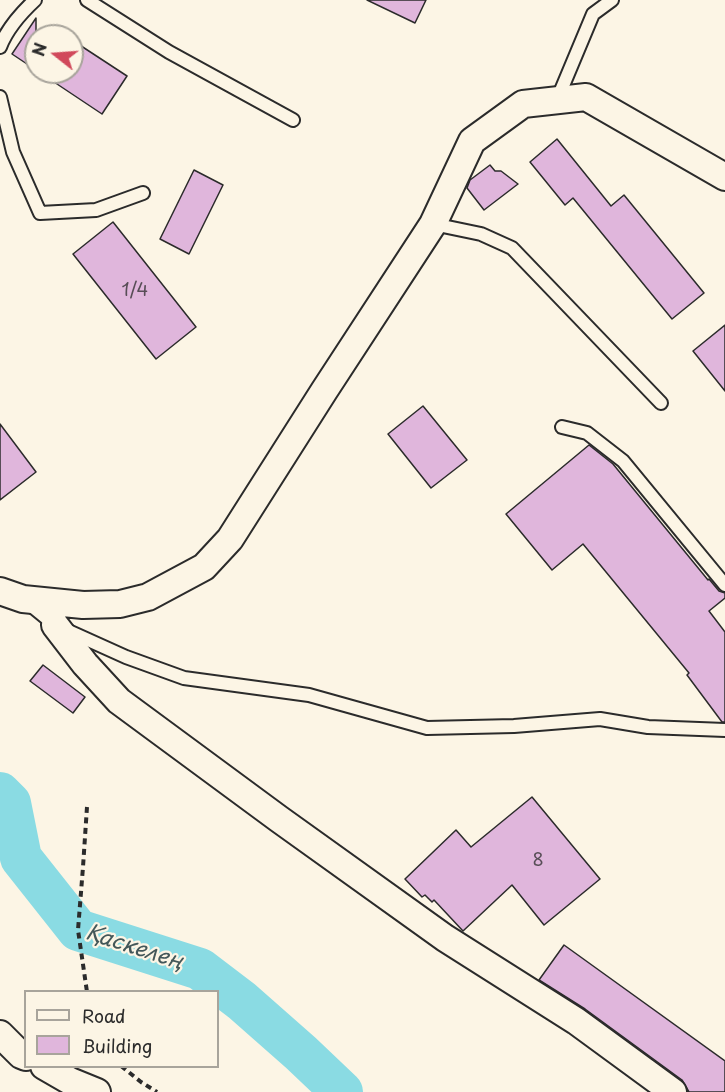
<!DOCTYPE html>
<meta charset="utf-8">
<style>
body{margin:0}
#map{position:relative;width:725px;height:1092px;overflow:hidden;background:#fcf5e5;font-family:"Playpen Sans",sans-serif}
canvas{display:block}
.legend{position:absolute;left:24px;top:990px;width:195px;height:78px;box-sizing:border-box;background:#fcf5e5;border:2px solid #a8a49b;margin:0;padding:8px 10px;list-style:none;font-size:18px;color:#2b2b2b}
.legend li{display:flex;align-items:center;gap:12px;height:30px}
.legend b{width:30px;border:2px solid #a8a49b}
.north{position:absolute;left:24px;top:24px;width:60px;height:60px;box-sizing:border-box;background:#fcf5e5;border:2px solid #a8a49b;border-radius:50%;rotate:287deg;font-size:16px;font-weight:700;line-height:24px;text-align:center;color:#2b2b2b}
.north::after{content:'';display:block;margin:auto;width:21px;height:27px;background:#d1495b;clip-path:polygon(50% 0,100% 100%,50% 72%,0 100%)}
</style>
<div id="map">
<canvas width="725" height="1092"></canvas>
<ul class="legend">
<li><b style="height:8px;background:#fcf5e5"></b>Road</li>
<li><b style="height:16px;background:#e0b6dc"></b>Building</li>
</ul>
<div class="north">N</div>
</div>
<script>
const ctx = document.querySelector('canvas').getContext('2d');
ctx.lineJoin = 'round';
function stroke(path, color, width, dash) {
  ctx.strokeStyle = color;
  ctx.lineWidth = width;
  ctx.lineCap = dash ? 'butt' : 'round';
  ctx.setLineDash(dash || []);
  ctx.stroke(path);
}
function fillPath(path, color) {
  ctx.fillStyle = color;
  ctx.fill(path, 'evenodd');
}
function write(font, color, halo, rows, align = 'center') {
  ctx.font = font + ' "Playpen Sans",sans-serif';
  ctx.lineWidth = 4.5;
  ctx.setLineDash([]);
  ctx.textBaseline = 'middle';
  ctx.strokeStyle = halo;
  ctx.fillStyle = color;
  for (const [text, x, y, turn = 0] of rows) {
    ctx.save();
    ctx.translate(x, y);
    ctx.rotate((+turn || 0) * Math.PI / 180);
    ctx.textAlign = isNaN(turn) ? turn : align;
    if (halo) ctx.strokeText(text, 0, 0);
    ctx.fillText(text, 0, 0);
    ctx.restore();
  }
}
stroke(new Path2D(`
 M0 793 10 803 21 858 78 930 200 969 242 1001 301 1053 342 1092`), '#8adbe3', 42);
const building = new Path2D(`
 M367 0H426L415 23Z
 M36 18V70L12 54Z
 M72 40 127 76 102 114 39 72H72Z
 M557 139 611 206 624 195 704 293 672 319 573 198 565 205 530 162Z
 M490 165 495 171H501L518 184 484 210 467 188 470 180Z
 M194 170 223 185 189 254 160 239Z
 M113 222 196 327 156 359 73 254Z
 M725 325V391L693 351Z
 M423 406 467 460 431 488 388 434Z
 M0 424 36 472 0 500Z
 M589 445 613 464 708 580 709 579 719 591 725 593V598L709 611 725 632V722H722L687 675 689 673 583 544 552 570 506 514Z
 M43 665 85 697 73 713 30 681Z
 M532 797 600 879 544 925 512 885 463 931 434 900 432 902 425 895 422 897 405 879 456 830 471 847Z
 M564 945 725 1061V1092H689L682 1080 585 1009 539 980Z`);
fillPath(building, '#e0b6dc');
stroke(building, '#2b2b2b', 1.5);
const lane = new Path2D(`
 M87 0 169 52 293 120
 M0 47C7 29 21 13 35 0
 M0 97 13 152 40 213 96 210 143 193
 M557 100 593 14 612 0
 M433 224 481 234 512 248 661 403
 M562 427 587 433 623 461 725 585
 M28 603 55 625 126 657 184 678 309 695 427 728 514 726 600 719 648 727 725 730`);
const street = new Path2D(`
 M0 591 23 599 83 605 120 604 148 597 204 567 230 539 324 391 433 224 472 141 523 104 586 97 725 177
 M55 625 85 664 119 701 279 819 445 938 576 1021 673 1092
 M0 1034 21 1055 26 1057
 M44 1066 70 1081 97 1092`);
stroke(lane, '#2b2b2b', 16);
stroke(street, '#2b2b2b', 30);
stroke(new Path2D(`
 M87 807 83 867 78 930 87 992
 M121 1066 141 1082 157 1092`), '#2b2b2b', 4, [6, 4.5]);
stroke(lane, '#fcf5e5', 12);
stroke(street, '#fcf5e5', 26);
write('18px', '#584e57', null, [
 ["1/4",135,291],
 ["8",538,861]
]);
write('italic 22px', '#435759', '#fcf5e5', [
 ["Қаскелең",134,948,18]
]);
</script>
